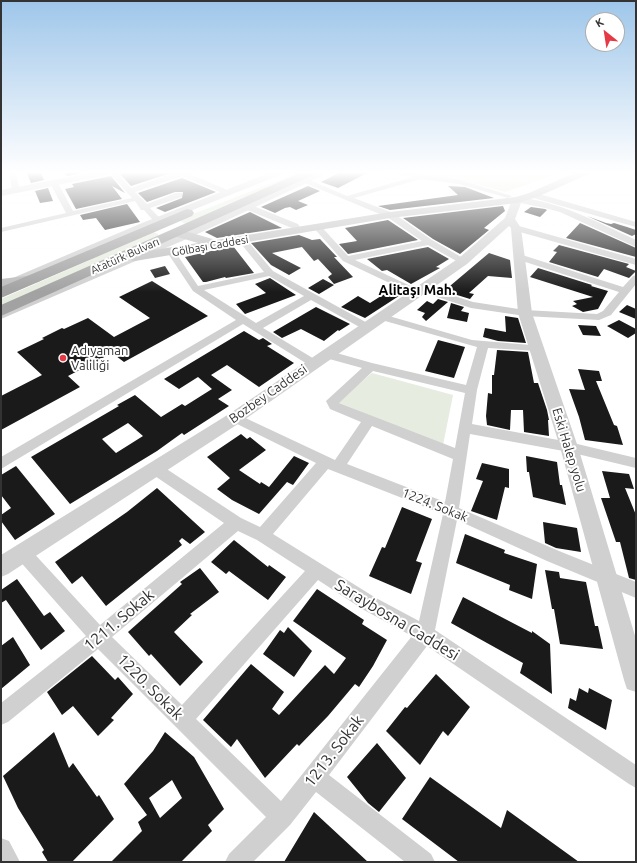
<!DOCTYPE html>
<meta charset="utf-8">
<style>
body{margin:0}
#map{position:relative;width:637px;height:863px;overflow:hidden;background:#fff;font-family:Ubuntu,sans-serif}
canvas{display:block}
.frame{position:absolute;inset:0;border:2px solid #333;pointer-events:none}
.north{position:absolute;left:585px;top:12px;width:40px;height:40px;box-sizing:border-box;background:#fff;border:1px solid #adadad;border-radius:50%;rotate:330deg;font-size:11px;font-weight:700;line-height:16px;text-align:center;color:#333}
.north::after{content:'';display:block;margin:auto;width:14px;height:18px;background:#e63946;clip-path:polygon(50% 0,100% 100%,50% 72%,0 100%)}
</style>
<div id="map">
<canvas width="637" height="863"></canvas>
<div class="frame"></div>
<div class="north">K</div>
</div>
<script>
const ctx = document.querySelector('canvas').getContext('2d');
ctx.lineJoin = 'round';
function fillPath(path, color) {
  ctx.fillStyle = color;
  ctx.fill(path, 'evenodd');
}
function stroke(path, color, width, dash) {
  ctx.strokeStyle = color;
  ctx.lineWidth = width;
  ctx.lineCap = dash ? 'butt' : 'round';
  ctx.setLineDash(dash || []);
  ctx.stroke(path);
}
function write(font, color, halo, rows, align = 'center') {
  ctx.font = font + ' Ubuntu,sans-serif';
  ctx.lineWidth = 4;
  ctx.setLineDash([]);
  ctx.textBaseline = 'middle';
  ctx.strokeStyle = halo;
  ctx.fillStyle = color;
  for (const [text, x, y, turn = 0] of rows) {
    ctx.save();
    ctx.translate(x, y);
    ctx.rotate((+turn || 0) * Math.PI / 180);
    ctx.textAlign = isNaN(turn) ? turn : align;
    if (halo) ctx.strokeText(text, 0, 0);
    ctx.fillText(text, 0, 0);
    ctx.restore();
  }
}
fillPath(new Path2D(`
 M302 171H308L188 225 178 220Z
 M396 171H567L505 192 460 180Z
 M153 232 158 234V236L1 307V299L90 260 93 256Z
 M372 373 453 395 443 445 337 402Z`), '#e6ecdf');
fillPath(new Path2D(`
 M26 171H40L44 180 31 183Z
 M63 171H93L67 176Z
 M133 171H172L174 172 131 186 120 174Z
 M343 171H371L338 188 321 182Z
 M111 176 125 193 112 186 122 199 76 209 65 189 74 187 72 184Z
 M182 178 216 192 165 212 156 208 182 198 183 192H175L147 202 138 193Z
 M308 186 320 191 298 201 308 205 296 210 290 207 285 208 275 213 261 207Z
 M448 186 465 187 494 198 390 210 378 206 458 195Z
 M48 188 53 201 40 203 35 191Z
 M127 204 140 222 105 230 96 218 83 220 80 215Z
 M503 206 505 211 484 228 489 230 460 254 433 239 403 218Z
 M531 207 545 209 547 210 540 217 524 212Z
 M250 212 282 228 217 238 205 232Z
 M587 216 606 223 611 224 614 223 627 227 636 230V234L632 236Z
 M388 220 418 240 348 254 339 244 357 241 345 228Z
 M580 223 636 248V257L566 238Z
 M299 235 312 240 320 239 337 257H334L353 277 334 284 328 277 332 274 318 259 314 261 302 247 272 253 301 268 289 275 271 265 251 243Z
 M559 245 629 264 626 267 636 271 629 278 604 269 598 277 549 262 557 252 553 251Z
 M233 246 254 273 226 278 225 277 206 282H203L185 257Z
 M428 247 449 259 436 267 440 268 411 284 387 270 382 271 367 259Z
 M489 253 510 260 512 278 488 276 469 293 474 294 470 299 444 291Z
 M165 266 170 274 155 278 150 270Z
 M538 268 592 285 591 286 608 291 598 309 583 312 572 306 577 304 573 301 593 297 530 277Z
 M270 278 296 295 245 314 236 304 266 293 255 284Z
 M323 279 334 285 319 294 308 288Z
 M152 281 208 316 124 362 112 353 68 376 80 387 1 430V396L42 375 17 352 44 339 42 338 62 328 64 329 88 318 114 337 150 318 119 297Z
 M392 289 402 294 365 318 341 307 358 296 370 303Z
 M438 299 448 302 426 321 422 317 425 313 417 310 427 301 433 304Z
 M451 303 464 307 461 311 469 313 467 322 447 318Z
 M627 305 636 309V319L619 312Z
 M316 307 350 324 339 331 338 330 324 341 301 329 282 338 273 332Z
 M505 316 518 318 526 343 498 341 483 337 485 328 506 332Z
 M619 320 636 329V333L628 338 607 326Z
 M578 325 596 326 601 336 583 335Z
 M244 331 259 340 263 338 272 344 267 346 294 363 259 387 227 365 211 375 232 390 218 399 229 406 184 435 182 433 157 451 70 504 31 457 119 406 117 405 135 395 161 417 182 404 185 406 212 389 198 377 179 389 164 379ZM128 423 143 436 116 453 102 439Z
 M438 340 465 347 454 378 425 371Z
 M497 350 528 352 534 383H538L547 410 549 420H548L549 436 524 432 523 410H511L510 430 487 425 486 416 488 393 492 394V375H494Z
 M578 369 599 371 602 381H596L614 425 617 426 623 445 585 440 579 417 569 389 585 390Z
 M241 434 247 439 250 437 266 450 239 470 260 484 261 482 269 487 294 456 309 463 293 485 287 482 259 514 232 500 217 489 230 478 207 457Z
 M526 456 557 462 560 485H562L566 505 533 497 529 472H527Z
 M482 463 509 469V488L505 487 497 520 471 511 483 481 476 479Z
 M16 466 55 514 15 540 1 521V515L11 508 1 495V475Z
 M602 471 629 474 634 489 625 488 636 515V580L629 578 620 542H616L601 498H610Z
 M157 488 205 532 190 544 182 538 179 541 182 545 106 606 82 576 72 584 55 562 127 512Z
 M402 507 432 519 416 561 422 563 411 594 369 576 382 547 385 548Z
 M543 522 577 528 581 552 556 548 545 543Z
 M465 534 505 550 504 553 537 564 532 599 509 590 510 585 456 563Z
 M234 540 268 567 269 565 286 577 268 600 229 571 226 574 211 562Z
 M200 568 219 592 190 614 192 615 174 632 203 662 180 686 151 654 149 656 128 632 182 584 180 582Z
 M545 570 559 572 560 578 586 582 595 626H598L603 649 560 644 554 609H552Z
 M17 579 44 616 50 612 65 631 41 650 6 600 1 603V590Z
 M317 589 364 620 362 624 387 640 373 666 359 687 355 684 328 716 299 746 297 744 265 778 237 739 231 747 203 720 251 664 284 692 272 709 279 715 325 665 334 674 346 658 293 621Z
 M463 597 532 633V631L550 644 552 694 520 673 523 663 451 623Z
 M288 627 312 651 294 677 263 654 280 630 284 633Z
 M13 637 30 665 1 689V646Z
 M92 656 115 680 118 677 133 694 111 718 114 720 98 736 73 706 62 715 47 692Z
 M436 674 470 707 448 736 443 731 420 765 386 731 405 707 407 708Z
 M579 688 588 693 589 688 612 700 606 730 568 708 570 698 576 701Z
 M54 732 69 768 73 763 97 797 99 795 114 819 72 862H48L42 852 44 850 18 808 3 776Z
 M165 732 194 757 224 809 208 825 212 831 181 862H111L142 831 138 822 147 815 124 784 153 751ZM172 780 182 798 160 818 149 798Z
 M377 743 406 778 379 812 368 803 347 777Z
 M430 777 501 828 507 810 579 862H459L402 819Z
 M314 812 368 862H284Z`), '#1a1a1a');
fillPath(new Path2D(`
 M9 171H15L20 190 19 192H16L12 190Z
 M108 171H115L131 188 181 171H190L188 173 232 192 228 194H225L182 176 135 192 147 204 176 193H182V197L150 208 164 222V226H158L144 210H141L135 201 1 232V228L66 213 50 183 51 181H57L73 211 132 198Z
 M258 171H267L276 175 272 177Z
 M381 171H398L460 180 512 196 508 198 459 184 421 179 354 198 393 213 432 240 468 261 466 263H460L428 245 355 260 419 290 420 287 423 286 473 302 525 310 597 314 603 311 619 292 516 259 515 257 519 254 623 287 633 276 636 275V284L611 315 599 320 525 316 471 308 422 292 421 295H415L343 261 313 227 314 225H320L348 256 422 241 387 217 300 181 304 179H307L347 196 413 177 384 173Z
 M530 193H536L636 222V227L530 197Z
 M245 205H251L298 224 302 230 301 232H295L292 228 245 209Z
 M513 226H519L636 259V265L513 230 512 228Z
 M242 237 245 238 273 271 371 325 372 327 371 329H363L311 300 263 328 316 360 318 363 316 366 312 367 243 324 1 469V457L236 320 193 291 167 252 168 250H174L198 286 264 272 238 240ZM269 276 304 296 256 323 204 290Z
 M382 314 472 340 542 346 544 348 542 350 538 351 488 348 477 390 472 424 569 442 636 458V468L569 452 470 434 459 508 559 551 636 582V598L547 561 457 520 435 630 636 765V788L629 784 427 646 329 775 431 854 435 862H405L316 792 290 825 253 862H225L229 854 266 817 98 649 8 722 1 725V703L86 636 17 558 15 553 17 548 23 546 29 548 100 625 224 523 149 472 147 468 149 464 154 463 159 464 241 518 260 527 316 463 231 421 229 418 231 415 235 413 239 415 335 460 361 422 330 409 326 401 362 368 322 357 320 354 322 351 326 350 372 363 466 385 477 347 378 319 377 317 378 315ZM373 371 465 393 455 448 339 403ZM372 426 453 459 445 502 347 464ZM328 469 443 514 419 621 376 598 273 534ZM238 531 257 540 305 571 182 705 112 637ZM318 580 364 610 412 636 281 801 196 719Z
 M1 838 9 841 20 862H1Z`), '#d0d0d0');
fillPath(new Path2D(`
 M100 171H118L113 174 1 196V190Z
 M274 171H287L285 173 150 227 1 292V283L142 223Z
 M320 171H332L189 238 1 319V310L181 234Z
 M517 197C561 202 597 222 636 240V247L560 212 545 208 521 203 515 219 521 228 532 313 578 447 636 639V692L627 689 624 680 560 447 518 313 511 228 509 226 467 264 241 422 8 574 1 577V555L229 414 459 258 505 218 512 200Z`), '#d0d0d0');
fillPath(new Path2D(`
 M579 171H592L591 173 537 197 517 203 390 218 135 261 130 260 128 257 130 254 135 253 198 243 174 236 172 233 174 230 178 229 216 240 390 212 516 197 529 193Z
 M34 275 39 276 41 279 39 282 1 287V279Z`), '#bdbdbd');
fillPath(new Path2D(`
 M304 171H320L318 173 1 316V305Z
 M187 209 192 210 194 213 192 216 1 298V287Z`), '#a2a2a2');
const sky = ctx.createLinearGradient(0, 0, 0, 292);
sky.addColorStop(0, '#9ec6ea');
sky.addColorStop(0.59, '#fff');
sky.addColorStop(1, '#ffffff00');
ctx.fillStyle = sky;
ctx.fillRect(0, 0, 637, 292);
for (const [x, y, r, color] of [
 [63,358,4,"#e63946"]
]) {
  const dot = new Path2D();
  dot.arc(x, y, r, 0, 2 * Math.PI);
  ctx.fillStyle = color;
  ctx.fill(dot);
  stroke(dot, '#fff', 1.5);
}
write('11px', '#333', '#fff', [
 ["Gölbaşı Caddesi",210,246,-10],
 ["Atatürk Bulvarı",125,256,-24]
]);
write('13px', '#333', '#fff', [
 ["Adıyaman",71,351],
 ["Valiliği",71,366]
], 'left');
write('13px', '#333', '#fff', [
 ["Bozbey Caddesi",268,394,-35],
 ["Eski Halep yolu",569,450,73],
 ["1224. Sokak",435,505,22]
]);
write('bold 14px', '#000', '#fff', [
 ["Alitaşı Mah.",417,290]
]);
write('16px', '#333', '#fff', [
 ["1211. Sokak",119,620,-40],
 ["Saraybosna Caddesi",397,620,31],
 ["1220. Sokak",150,687,45],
 ["1213. Sokak",334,751,-52]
]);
</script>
